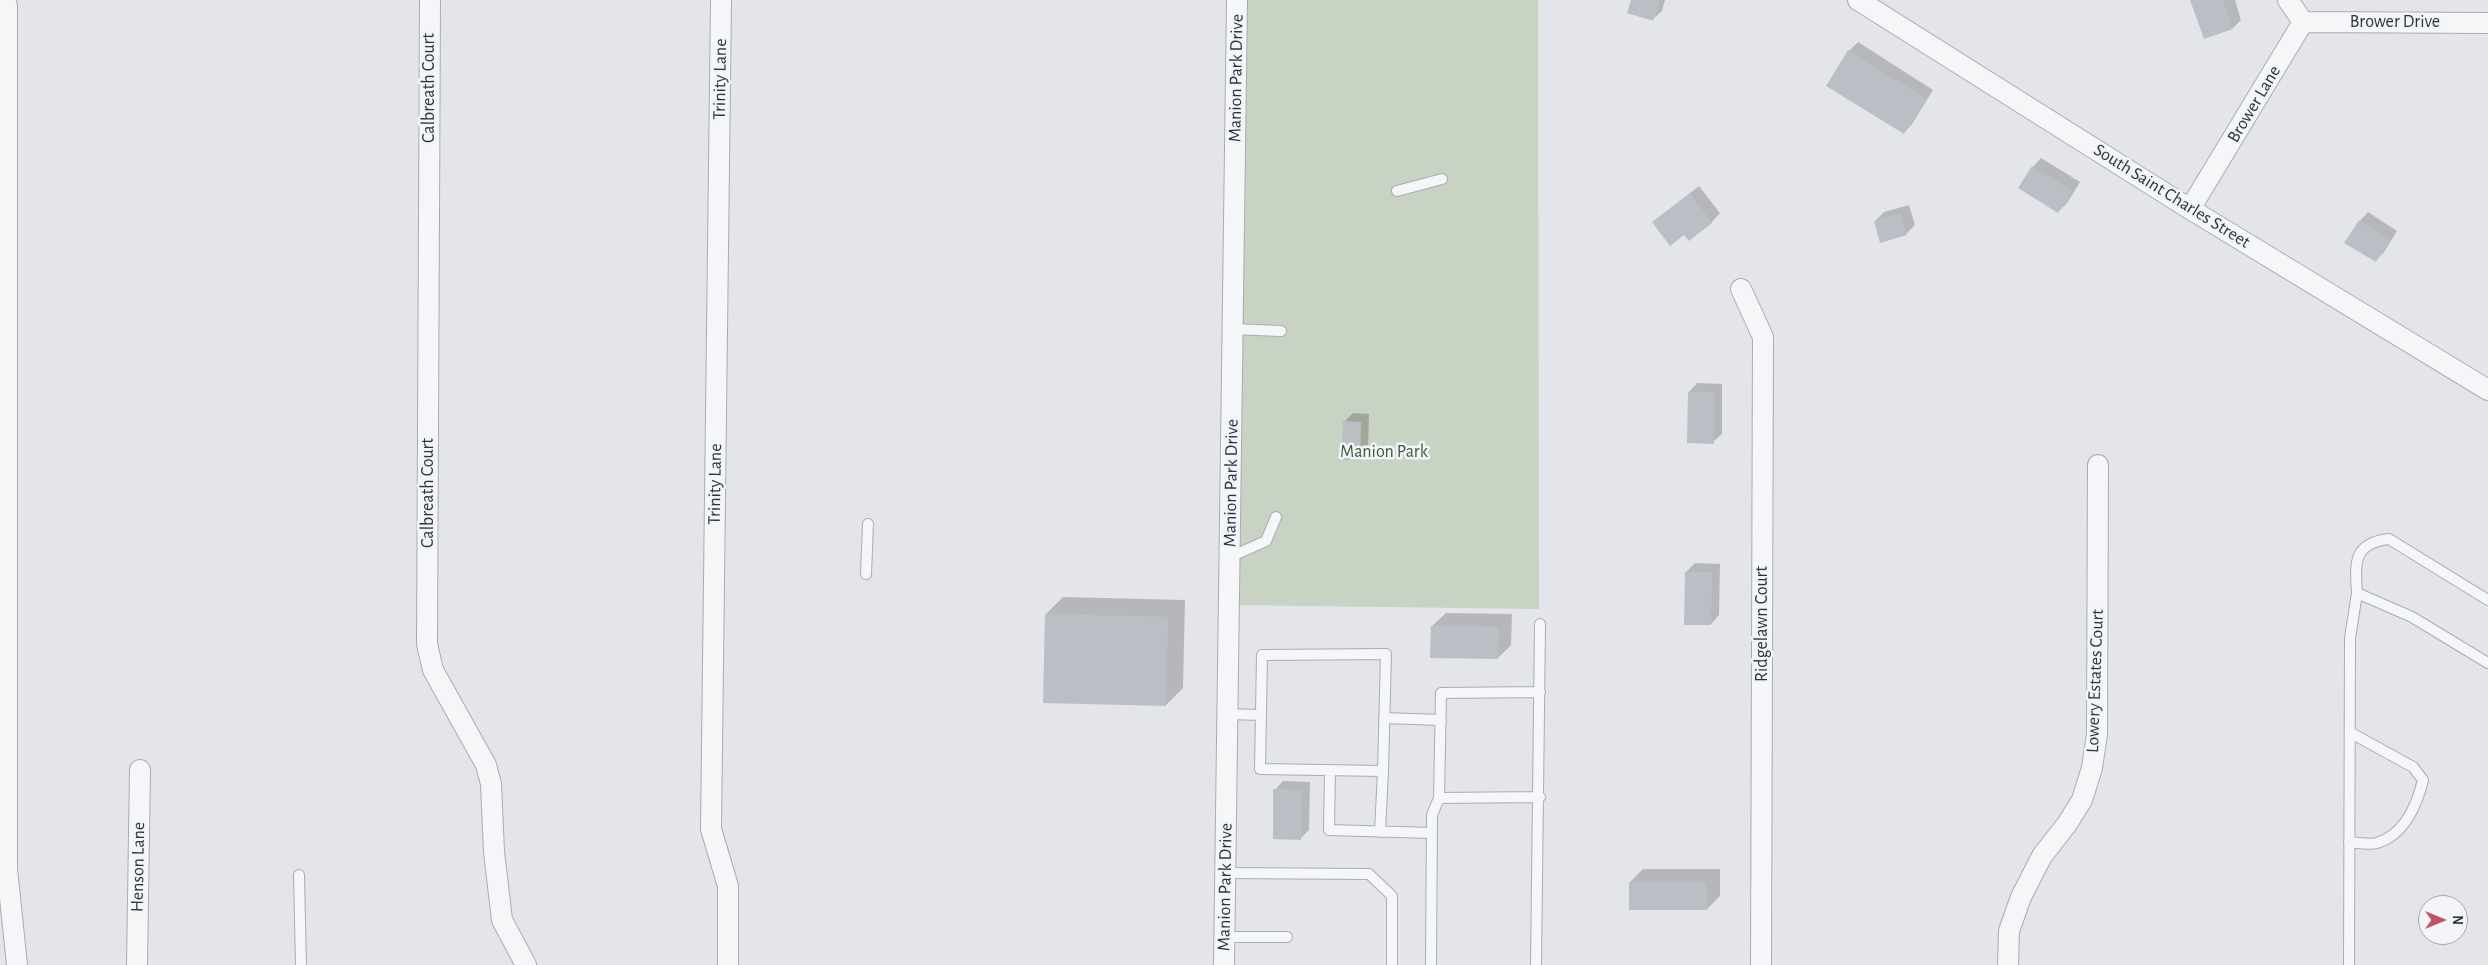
<!DOCTYPE html>
<style>
body{margin:0}
#map{position:relative;width:2488px;height:965px;overflow:hidden;background:#e3e5ea;font-family:"Alegreya Sans",sans-serif}
canvas{display:block}
.north{position:absolute;left:2418px;top:895px;width:50px;height:50px;box-sizing:border-box;background:#f2f4f7;border:1px solid #a3a7ae;border-radius:50%;rotate:90deg;font-size:14px;font-weight:700;line-height:20px;text-align:center;color:#2c3441}
.north::after{content:'';display:block;margin:auto;width:18px;height:22px;background:#c45265;clip-path:polygon(50% 0,100% 100%,50% 72%,0 100%)}
</style>
<div id="map">
<canvas width="2488" height="965"></canvas>
<div class="north">N</div>
</div>
<script>
const ctx = document.querySelector('canvas').getContext('2d');
ctx.lineJoin = 'round';
function fillPath(path, color) {
  ctx.fillStyle = color;
  ctx.fill(path, 'evenodd');
}
function stroke(path, color, width, dash) {
  ctx.strokeStyle = color;
  ctx.lineWidth = width;
  ctx.lineCap = dash ? 'butt' : 'round';
  ctx.setLineDash(dash || []);
  ctx.stroke(path);
}
function write(font, color, halo, rows, align = 'center') {
  ctx.font = font + ' "Alegreya Sans",sans-serif';
  ctx.lineWidth = 5;
  ctx.setLineDash([]);
  ctx.textBaseline = 'middle';
  ctx.strokeStyle = halo;
  ctx.fillStyle = color;
  for (const [text, x, y, turn = 0] of rows) {
    ctx.save();
    ctx.translate(x, y);
    ctx.rotate((+turn || 0) * Math.PI / 180);
    ctx.textAlign = isNaN(turn) ? turn : align;
    if (halo) ctx.strokeText(text, 0, 0);
    ctx.fillText(text, 0, 0);
    ctx.restore();
  }
}
fillPath(new Path2D(`
 M1236 0H1538L1539 609 1229 605Z`), '#c8d3c4');
fillPath(new Path2D(`
 M1633 0H1665L1662 11 1653 19Z
 M2192 0H2235L2241 20 2233 28Z
 M1858 42 1933 90 1912 124 1904 133 1849 51Z
 M2041 158 2080 182 2067 203 2058 212 2033 167Z
 M1699 186 1720 213 1712 222 1689 239 1684 234 1654 222Z
 M1909 205 1915 225 1906 234 1875 221 1884 212Z
 M2368 212 2397 231 2384 252 2375 261 2360 221Z
 M1697 383 1722 384V434L1713 442 1689 392Z
 M1353 413 1369 414 1368 450 1359 459 1344 422Z
 M1695 563 1720 564 1719 615 1711 624 1686 572Z
 M1063 597 1185 600 1183 688 1166 705 1046 614Z
 M1446 613 1512 614 1511 645 1498 658 1432 626Z
 M1283 781 1310 782 1309 830 1301 838 1275 790Z
 M1643 869H1720V896L1707 909 1630 882Z`), '#0003');
fillPath(new Path2D(`
 M1631 0H1660L1653 21 1627 13Z
 M2190 0H2223L2233 29 2204 39Z
 M1848 50 1926 99 1904 134 1826 86Z
 M2032 166 2072 191 2058 213 2018 188Z
 M1690 193 1712 223 1689 241 1684 235 1670 246 1652 222Z
 M1900 213 1907 235 1880 243 1874 221Z
 M2359 220 2390 240 2376 262 2344 243Z
 M1688 392H1714V444L1687 443Z
 M1343 421 1361 422 1360 460H1341Z
 M1685 572H1712L1711 625H1684Z
 M1045 614 1168 617 1166 706 1043 703Z
 M1431 626 1499 627 1498 659 1430 658Z
 M1273 789 1302 790 1301 840 1273 839Z
 M1629 882H1707V910H1629Z`), '#babfc6');
const service = new Path2D(`
 M1397 191 1442 179
 M1233 329 1281 331
 M1230 557 1266 541 1276 517
 M866 574 868 524
 M2357 593C2355 563 2353 543 2389 539L2488 600
 M1227 714 1261 715
 M1384 718 1441 720
 M1330 770 1329 830 1432 833
 M1540 797 1439 798 1441 693 1540 692
 M1380 832 1383 771 1260 769 1262 655 1386 654 1383 771
 M2349 842C2358 843 2369 845 2377 843 2404 835 2417 805 2423 780L2413 767 2351 733
 M1225 873 1369 874 1392 896V965
 M299 875 301 965
 M1224 937H1287
 M1431 965 1432 815 1439 798
 M1536 965 1540 624
 M2349 965 2350 638 2357 593 2412 617 2488 663`);
const minor = new Path2D(`
 M430 0 427 644 433 670 486 765 491 784 494 852 502 920 526 965
 M721 0 711 829 728 886V965
 M1858 0 2190 209 2488 390
 M7 5V869L17 965
 M2303 22 2488 23
 M2190 209 2303 22 2288 0
 M1741 289 1763 337 1761 965
 M137 965 140 770
 M1224 965 1237 0
 M2008 965 2009 931 2021 897 2042 856 2067 824 2082 800 2092 768 2097 734 2098 465`);
stroke(service, '#a8acb4', 12);
stroke(minor, '#a8acb4', 22);
stroke(service, '#f5f6f8', 10);
stroke(minor, '#f5f6f8', 20);
write('18px', '#2c3441', '#f2f4f7', [
 ["Brower Drive",2395,22],
 ["Manion Park Drive",1236,78,-89],
 ["Trinity Lane",720,79,-89],
 ["Calbreath Court",429,88,-90],
 ["Brower Lane",2254,104,-59],
 ["South Saint Charles Street",2172,196,32],
 ["Manion Park Drive",1231,483,-89],
 ["Trinity Lane",715,484,-89],
 ["Calbreath Court",428,493,-90],
 ["Ridgelawn Court",1762,624,-90],
 ["Lowery Estates Court",2095,681,-88],
 ["Henson Lane",138,867,-89],
 ["Manion Park Drive",1225,887,-89]
]);
write('18px', '#415b3a', '#f2f4f7', [
 ["Manion Park",1384,452]
]);
</script>
